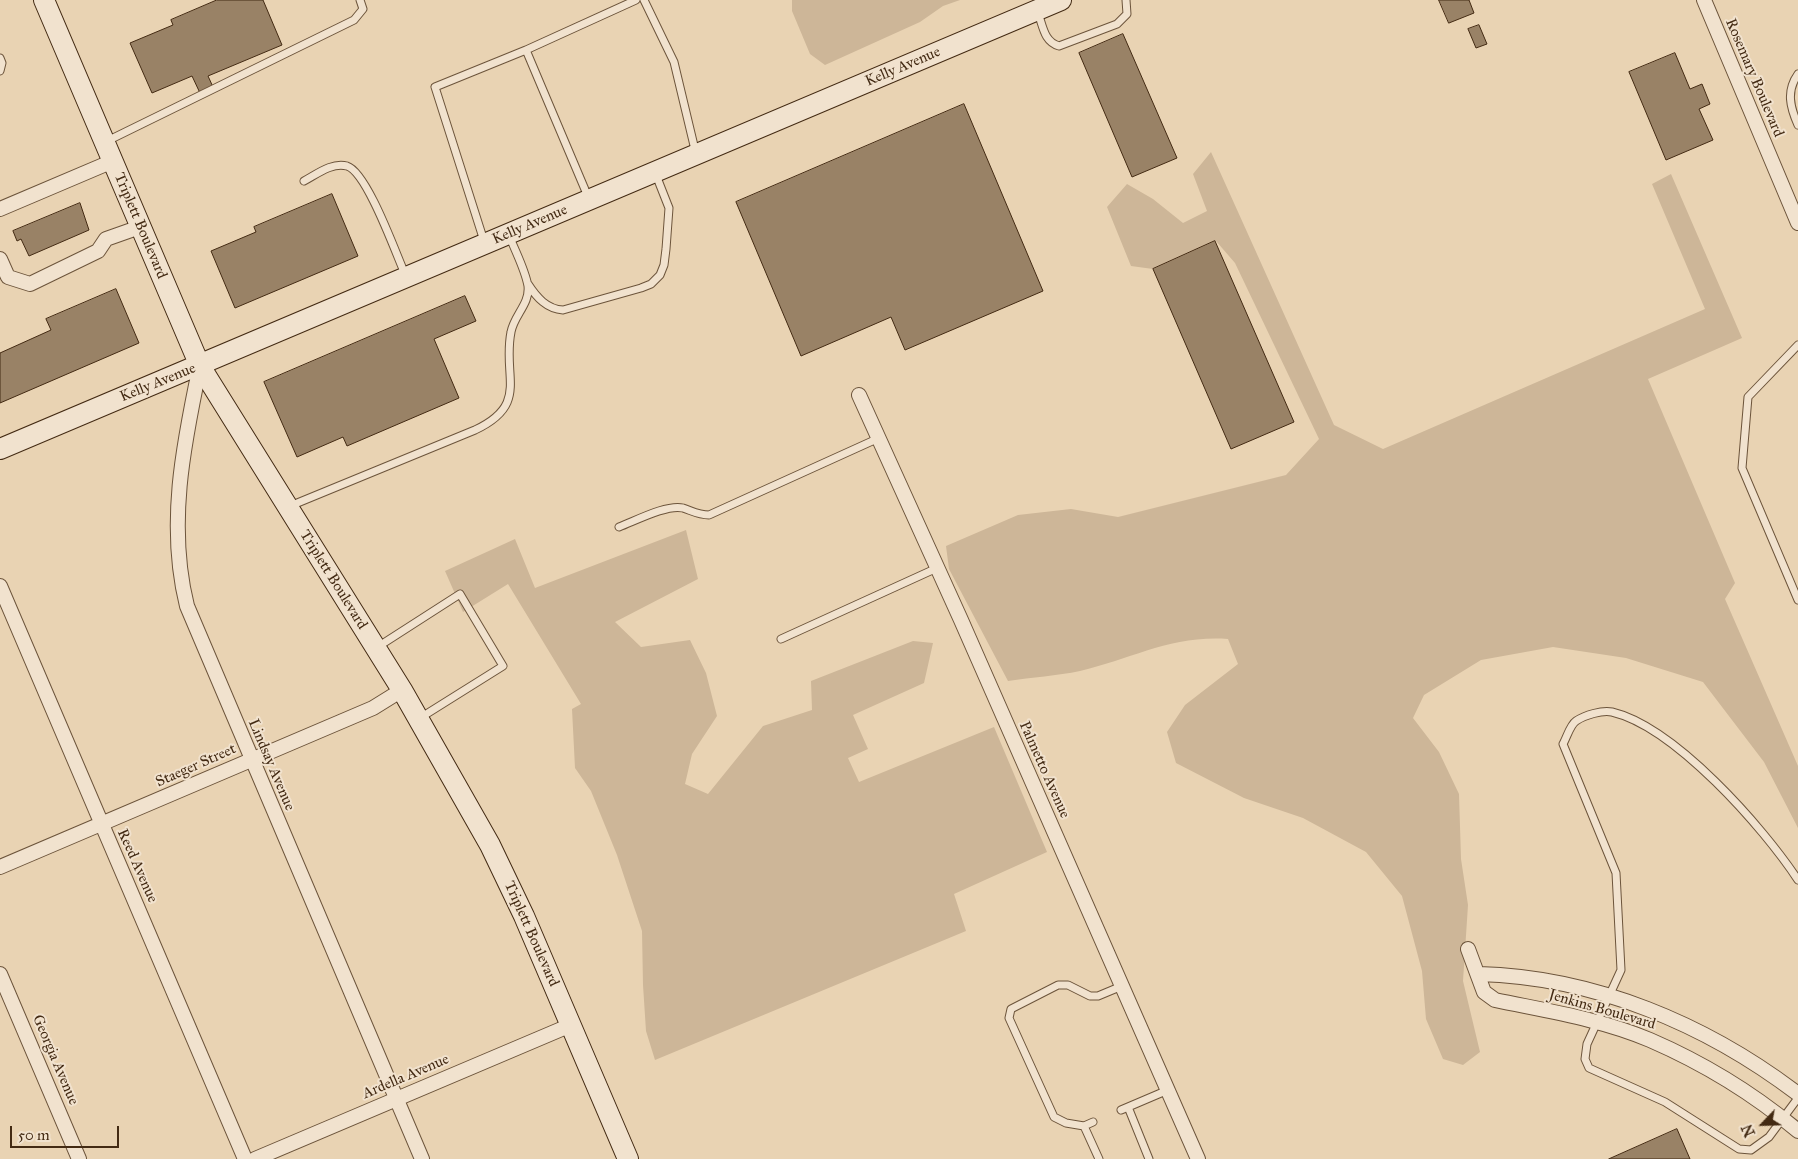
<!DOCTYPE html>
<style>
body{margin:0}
#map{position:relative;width:1798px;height:1159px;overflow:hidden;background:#e9d3b3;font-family:"IM FELL Great Primer",serif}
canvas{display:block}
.north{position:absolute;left:1738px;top:1099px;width:50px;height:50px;-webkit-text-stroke:4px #f1e2ce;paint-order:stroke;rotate:246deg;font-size:14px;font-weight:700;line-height:20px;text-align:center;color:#432a13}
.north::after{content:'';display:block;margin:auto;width:18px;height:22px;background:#432a13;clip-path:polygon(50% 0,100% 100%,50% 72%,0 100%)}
.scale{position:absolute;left:10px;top:1126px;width:109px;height:22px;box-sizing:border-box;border:2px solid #432a13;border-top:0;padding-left:6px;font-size:15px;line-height:18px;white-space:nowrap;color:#432a13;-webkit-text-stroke:4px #f1e2ce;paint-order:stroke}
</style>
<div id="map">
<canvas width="1798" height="1159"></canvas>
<div class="north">N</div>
<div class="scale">50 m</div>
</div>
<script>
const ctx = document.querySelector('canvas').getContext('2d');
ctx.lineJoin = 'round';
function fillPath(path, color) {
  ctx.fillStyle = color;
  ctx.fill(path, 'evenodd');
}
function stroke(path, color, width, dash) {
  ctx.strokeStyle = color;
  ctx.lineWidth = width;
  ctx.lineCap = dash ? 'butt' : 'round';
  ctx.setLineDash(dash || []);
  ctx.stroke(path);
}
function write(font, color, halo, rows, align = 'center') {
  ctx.font = font + ' "IM FELL Great Primer",serif';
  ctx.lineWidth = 4;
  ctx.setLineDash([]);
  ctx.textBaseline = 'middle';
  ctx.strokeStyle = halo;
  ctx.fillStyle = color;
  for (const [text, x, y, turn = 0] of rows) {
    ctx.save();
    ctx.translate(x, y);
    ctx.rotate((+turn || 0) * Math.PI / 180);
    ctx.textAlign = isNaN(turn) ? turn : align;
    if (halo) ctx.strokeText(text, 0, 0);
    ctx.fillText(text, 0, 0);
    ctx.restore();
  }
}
fillPath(new Path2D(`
 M792 0H960L943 6 920 22 825 65 810 54 792 11Z
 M1211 152 1334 425 1383 449 1705 309 1652 184 1671 174 1742 338 1648 379 1735 583 1725 599 1798 766V828L1764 762 1703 682 1626 658 1553 647 1481 660 1424 695 1413 718 1439 752 1459 794 1461 859 1468 905 1463 981 1480 1052 1463 1065 1443 1059 1426 1019 1422 971 1402 896 1366 852 1303 818 1244 798 1176 763 1167 732 1185 705 1238 664 1228 639C1171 635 1132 659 1080 671 1057 676 1032 677 1008 681L949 569 946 546 1018 515 1071 509 1118 517 1286 475 1319 439 1235 263 1216 241 1153 269 1131 266 1107 207 1127 184 1153 199 1183 223 1207 211 1193 174Z
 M686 530 698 579 615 622 641 647 690 640 706 673 717 716 692 754 685 784 708 794 763 726 812 710 811 681 913 641 933 643 924 683 853 715 868 749 848 758 859 782 994 727 1047 852 954 894 966 931 655 1060 646 1031 643 985 642 931 617 855 591 791 575 768 572 709 581 704 508 584 463 612 445 571 515 539 535 588Z`), '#cdb698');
const building = new Path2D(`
 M217 0H263L282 45 208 76 213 87 200 93 192 76 152 93 130 43 173 25 171 20Z
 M1439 0H1469L1474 13 1449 23Z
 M1479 25 1487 44 1476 48 1468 29Z
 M1123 34 1177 158 1132 177 1079 53Z
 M1675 53 1690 89 1702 84 1710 104 1699 109 1713 140 1666 160 1629 72Z
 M964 104 1043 291 905 350 891 317 801 356 736 202Z
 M332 194 358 256 235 308 211 251 256 232 254 227Z
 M80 203 89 230 29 256 21 239 17 241 13 231Z
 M1215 241 1294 422 1231 449 1153 269Z
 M116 289 139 343 0 403V353L51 330 46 319Z
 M465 296 476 321 434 339 459 398 347 446 343 437 297 457 264 382Z
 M1677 1129 1690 1159H1609Z`);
fillPath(building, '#998266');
stroke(building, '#432a13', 1);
const service = new Path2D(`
 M644 0 674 62 696 154
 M1038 13C1043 26 1044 42 1059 46L1117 24 1127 14 1126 0
 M0 58 2 63 0 71
 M1798 74C1786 91 1790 107 1798 125
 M105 142 354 20 363 9 360 0
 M304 181C317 174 332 162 347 166 367 172 396 254 405 274
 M589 199 526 50 636 0
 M484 241 435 87 526 50
 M528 284C537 298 547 309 563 310L641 288 651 284 660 275 664 265 666 249 669 208 656 175
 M1798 345 1748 397 1742 468 1798 600
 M290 506 475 430C530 404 502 377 511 332 514 315 530 304 528 286 525 269 515 251 509 235
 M619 527C635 521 667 504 683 508 692 511 699 515 709 515L879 438
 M781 639 937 568
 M376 648 460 594 503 666 420 718
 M1798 880C1763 827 1675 727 1612 712 1602 710 1585 715 1576 721 1570 725 1567 737 1563 744L1616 873 1621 970 1587 1044 1585 1059 1589 1068 1665 1102 1739 1149 1751 1150 1769 1137 1798 1098
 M1128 1107 1149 1159
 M1121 1110 1168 1090
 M1093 1122 1084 1126 1099 1159
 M1084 1126 1066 1123 1054 1117 1009 1018 1011 1009 1058 985H1068L1090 996H1098L1122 986`);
const minor = new Path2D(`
 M1704 0 1798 223
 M0 209 113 161
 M0 259 8 277 30 284 98 251 106 239 140 227
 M200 366C183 446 167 526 187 606L422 1159
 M859 395 961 620 1198 1159
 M0 586 245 1159
 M0 867 373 708 402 690
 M1468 949 1484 992 1495 1000C1547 1011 1601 1019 1650 1040 1703 1063 1754 1094 1798 1131
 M0 974 79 1159
 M1479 974C1594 977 1706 1024 1798 1094
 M255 1159 571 1025`);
const secondary = new Path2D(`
 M44 0 200 366 402 690 490 845 524 916 628 1159
 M0 449 1061 0`);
stroke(service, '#6c543b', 9);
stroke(minor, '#6c543b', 16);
stroke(secondary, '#432a13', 22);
stroke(service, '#f1e2ce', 7);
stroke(minor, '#f1e2ce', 14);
stroke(secondary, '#f1e2ce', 20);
write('15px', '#432a13', '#f1e2ce', [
 ["Kelly Avenue",903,67,-23],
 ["Rosemary Boulevard",1754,78,67],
 ["Kelly Avenue",530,225,-23],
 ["Triplett Boulevard",140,226,67],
 ["Kelly Avenue",158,383,-22],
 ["Triplett Boulevard",333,580,58],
 ["Lindsay Avenue",271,765,67],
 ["Staeger Street",196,766,-24],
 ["Palmetto Avenue",1044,770,66],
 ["Reed Avenue",137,866,66],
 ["Triplett Boulevard",531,934,66],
 ["Jenkins Boulevard",1602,1010,16],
 ["Georgia Avenue",55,1060,67],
 ["Ardella Avenue",406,1077,-23]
]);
</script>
